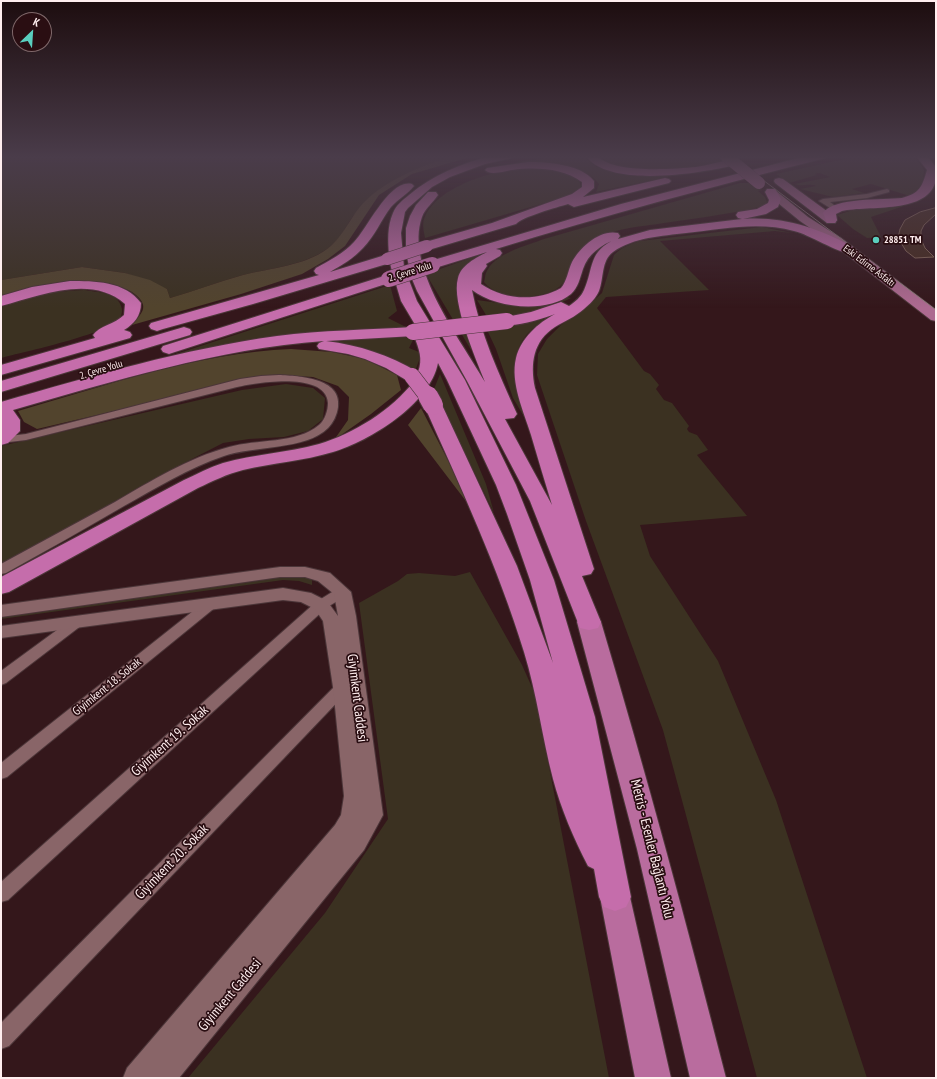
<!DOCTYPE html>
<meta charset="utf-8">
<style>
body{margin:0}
#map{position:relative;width:937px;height:1079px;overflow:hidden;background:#34171b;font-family:"PT Sans Narrow",sans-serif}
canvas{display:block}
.frame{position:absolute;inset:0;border:2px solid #ffeeef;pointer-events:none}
.north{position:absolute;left:12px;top:12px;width:40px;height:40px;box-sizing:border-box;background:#2a0e12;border:1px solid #7f686a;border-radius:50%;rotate:25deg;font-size:11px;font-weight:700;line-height:16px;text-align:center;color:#ffeeef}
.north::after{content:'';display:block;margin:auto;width:14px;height:18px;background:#5acebe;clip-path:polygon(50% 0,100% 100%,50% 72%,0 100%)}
</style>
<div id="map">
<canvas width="937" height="1079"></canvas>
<div class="frame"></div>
<div class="north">K</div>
</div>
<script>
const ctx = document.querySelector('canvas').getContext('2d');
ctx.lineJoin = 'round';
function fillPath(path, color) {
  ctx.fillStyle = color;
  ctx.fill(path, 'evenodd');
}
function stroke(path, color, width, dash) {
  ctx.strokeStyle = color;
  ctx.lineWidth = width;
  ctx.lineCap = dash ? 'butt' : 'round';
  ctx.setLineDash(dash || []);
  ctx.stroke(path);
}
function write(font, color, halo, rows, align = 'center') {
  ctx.font = font + ' "PT Sans Narrow",sans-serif';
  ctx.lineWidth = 3.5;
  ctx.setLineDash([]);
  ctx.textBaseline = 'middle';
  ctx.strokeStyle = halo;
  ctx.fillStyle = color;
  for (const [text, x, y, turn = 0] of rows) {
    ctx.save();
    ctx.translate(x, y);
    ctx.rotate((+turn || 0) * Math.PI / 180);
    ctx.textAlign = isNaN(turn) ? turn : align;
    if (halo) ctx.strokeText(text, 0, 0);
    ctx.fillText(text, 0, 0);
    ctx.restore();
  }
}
fillPath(new Path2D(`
 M1 156H454C420 166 382 181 359 209 347 222 342 239 327 249 303 266 270 268 243 275 218 282 194 291 170 298L167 289 125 273 82 267 1 280Z
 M558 156H582L597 167 617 171 686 173 596 192 599 184C583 162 541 162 517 162Z
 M602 156H719L724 161C693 168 631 177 603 159Z
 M858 156H915L924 170C924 182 920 190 910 196L871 184 852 189 864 193 833 197 800 189 816 186C809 183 802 187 795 184L830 177 819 173 815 174 817 175 789 183 776 174Z
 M537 167C548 170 581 172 581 187L573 194 565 197 425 238C424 232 422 225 424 219 433 192 477 176 503 171 514 168 526 168 537 167Z
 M740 183H749L762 190 758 191 765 197 767 202 766 205 748 210C720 215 692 219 664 223 640 227 611 228 590 242 584 246 577 252 574 259 564 277 569 287 544 294 527 299 496 298 484 282 485 279 485 275 486 273 494 253 526 246 544 239Z
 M907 205 871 217 881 237 867 238 853 229 837 215 853 210Z
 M762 227 792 233 775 231 660 241 709 290 606 297 597 308 644 371 650 374 659 385 656 389 664 400 672 403 689 426 687 429 689 432 697 435 708 450 697 455 747 516 640 525 650 556 718 661 776 800 867 1078H757L663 730 586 521 537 375 538 354 547 339 561 325 584 309 602 293 614 255C622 247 630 244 640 241Z
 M479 255C469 263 460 270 456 282L474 349 471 350 426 274Z
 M390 285 397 311 388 318 410 329 154 361Z
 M84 290C96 292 117 292 121 306 123 310 122 314 120 318 109 334 23 352 1 358V307C26 295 56 291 84 290Z
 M567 297 571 298C545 312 517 316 489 320L477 300 513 305 556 301Z
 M551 317C498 343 517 384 530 427L513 398 496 349 488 332V329Z
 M413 337 414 338 409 348 419 352 420 358 415 371C383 351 351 347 314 341Z
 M440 374 486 484 494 513 434 389Z
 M286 384 313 388 325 398 323 419 308 431 284 437 249 439 223 443 190 460 1 566V446L242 390Z
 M470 572 522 665 535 694 609 1078H188L325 913 388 819 359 603 398 581 407 574 419 573 455 576Z
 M285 575 312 578V585L299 581 283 580 1 619V614Z`), '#3b3121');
fillPath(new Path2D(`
 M454 156H474L412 174 379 195 345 246 328 259 302 274 241 294 132 325C141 314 150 307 136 295 107 271 36 292 1 298V280L82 267 125 273 150 280 167 289 170 298C194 291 218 282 243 275 270 268 304 266 327 249 341 239 348 222 359 208 380 182 421 165 454 156Z
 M291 349 332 352 365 359 397 375 401 390 371 414 334 440 348 420 349 397 338 386 313 377 279 375 251 379 37 429 24 422 18 411C108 385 197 353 291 349Z
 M421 408 475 513 408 425Z`), '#52442d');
const building = new Path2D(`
 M936 208V214L924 225 921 231V239L925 248 934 257 915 258 906 251 898 238 900 229 905 220 920 212Z`);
fillPath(building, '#462a1d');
stroke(building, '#886959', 1);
const minor = new Path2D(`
 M887 189 889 190V192L867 198 830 202 839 209 835 211 819 201 823 199 867 194Z
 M279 375C299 376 342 378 338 407 337 415 333 423 328 428 307 450 252 446 224 456 189 468 156 488 124 506 85 529 45 551 6 573L1 574V564C39 543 77 523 115 502 151 481 188 458 229 447 256 439 297 444 319 425 325 420 328 410 328 403 326 370 252 383 233 388L26 440 1 443V437L26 434 240 379 261 376Z
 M342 588 347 589 349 592 347 595 326 608 8 900 1 902V882L316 602 337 589Z
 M212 598 217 600 219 603 217 606 7 777 1 779V763L207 600Z
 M77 617 82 619 84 622 82 625 6 683 1 685V671L72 619Z
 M343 681 348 683 351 687 348 691 9 1046 1 1049V1023L338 683Z`);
const tertiary = new Path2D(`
 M280 567H305L330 573 351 592 356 616 383 815 364 850 179 1078H123L127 1068 335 825 341 815 344 796 333 687 323 621 315 609 301 602 283 600 1 638V626L283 588 311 593 327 601 338 616 334 594 318 581 305 577H280L1 617V605Z`);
const primary = new Path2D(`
 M771 189 775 190 808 217 841 238 936 310V321L931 320 833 244 800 221 767 194 766 192Z`);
const trunk = new Path2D(`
 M779 178 783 179 835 217 837 220 835 223H827L775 183 774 181 775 179Z
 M589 614 597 616 601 622C646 773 687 925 726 1078H690L637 849 577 622 581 616Z
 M615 883 626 887 630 897 671 1078H635L600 897 604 887Z`);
const motorway = new Path2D(`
 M492 156H513L512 158 485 164 450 177 432 187 408 208 405 212 401 233 404 267 417 301 465 380 516 485 554 580 595 717 631 897 626 907 615 911 604 907 599 897 594 869 588 866C574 839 561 809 553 779 542 737 537 694 524 652 498 567 460 486 424 405L427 401 433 400 439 401 442 405 517 566 553 663 530 580 507 514 496 485 447 380 438 363C430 404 370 441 333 452 303 461 273 463 243 470 227 474 213 481 198 488L9 592 1 594V577L184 480C197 474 210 467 223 463 254 454 287 453 319 444 353 434 392 410 414 381L406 380 386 368 365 359 348 354 319 349 317 346 319 343 324 341C217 349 115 381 13 410L20 420V431L8 443 1 445V402C92 376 183 349 277 336 322 330 368 330 413 327L417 328 401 301 395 281 175 352 169 354 163 352 161 349 163 346 384 276H393L390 263 253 304 163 329 157 331 151 329 149 326 151 323 319 275 316 274 314 271 316 268C329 261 344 253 354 242 367 229 390 178 412 184L414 186C408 194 398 199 391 207 381 220 375 236 363 248 354 258 342 265 330 272L382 256 389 255C388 241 387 227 393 213 396 205 403 200 409 195 433 175 461 163 492 156ZM414 336C419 349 423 359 418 372 389 355 359 345 326 341Z
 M586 156H597C614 174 673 169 696 167 709 165 722 161 735 159L740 162 739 164C704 173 610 189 586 156Z
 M806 156H827L826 158C715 186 605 215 496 249L500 250 502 253 500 256 486 264 487 266 482 273 481 284C504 300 537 302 561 288 567 281 568 270 572 262 580 247 600 229 618 233L620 236 618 239 650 230 742 219 738 218 736 215 738 212 757 209 768 203 769 200 765 192 767 189H775L781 199 778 207 766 214 743 219C783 216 818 228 853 247L855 250 853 253C842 256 809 234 794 231 759 221 722 229 686 233 662 236 634 237 613 252 601 261 604 278 599 291 596 298 590 304 584 309 575 317 565 321 555 327 533 341 530 364 535 388L594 569 591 574 582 576 601 622 598 628 589 630 580 628 530 501 467 381 417 291 412 279 406 253V228L410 216 416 205 428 192H436L438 195C433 203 425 208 422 217 404 267 461 340 485 382 476 359 451 302 458 278 461 265 476 258 487 252L432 269 427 268 425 265 427 262 621 204ZM616 239C588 251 594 268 584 290 581 297 575 302 569 306L561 302 531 312 501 318 499 321 501 324C516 328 541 319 555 314 538 323 521 338 516 358 510 383 524 412 531 435 538 459 545 482 552 505L505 419 514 418 517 414C499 374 480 333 472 290 495 308 547 314 571 294 578 288 580 278 583 269 588 254 601 245 616 239Z
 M916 156H927L936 167C936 171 937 175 936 179 930 215 868 205 842 211L836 214 837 220 835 223H827L823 213C834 197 884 200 902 198 920 193 922 187 927 170Z
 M528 162C547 162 581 164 594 181V188L583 197 665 178 669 179 671 181 669 183 574 207 568 204C558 207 522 217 516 224L432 249H422L420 246 422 243 492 223 572 194 582 187V182C562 168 536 167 512 170 505 171 490 176 485 170L487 168Z
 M70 281C94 281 125 281 141 303 141 316 134 324 124 330L130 332 132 335 130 338 1 375V365L95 338 93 335C99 326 115 324 124 315L125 304C91 274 40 296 1 306V296L32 287Z
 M184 327 190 329 192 332 190 335 1 392V381Z`);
stroke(minor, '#4c3639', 2);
stroke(tertiary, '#4c3639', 2);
stroke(primary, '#4c3639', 2);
stroke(trunk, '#4c3639', 2);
stroke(motorway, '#4c3639', 2);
fillPath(minor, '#896568');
fillPath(tertiary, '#896568');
fillPath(primary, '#ad6a90');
fillPath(trunk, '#b96c9e');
fillPath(motorway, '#c56dab');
stroke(new Path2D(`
 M731 156 936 310`), '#927b7d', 1);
const trunkBridge = new Path2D(`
 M726 156 759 183`);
const motorwayBridgeFar2 = new Path2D(`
 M387 259 427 246`);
const motorwayBridgeFar1 = new Path2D(`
 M389 279 432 265
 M413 332 507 321
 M412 376 428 397`);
const motorwayBridge = new Path2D(`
 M428 396 433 405`);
stroke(trunkBridge, '#4c3639', 12, []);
stroke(motorwayBridgeFar2, '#4c3639', 13, []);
stroke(motorwayBridgeFar1, '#4c3639', 17, []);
stroke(motorwayBridge, '#4c3639', 22, []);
stroke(trunkBridge, '#b96c9e', 12);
stroke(motorwayBridgeFar2, '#c56dab', 12);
stroke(motorwayBridgeFar1, '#c56dab', 16);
stroke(motorwayBridge, '#c56dab', 20);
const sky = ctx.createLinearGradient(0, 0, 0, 308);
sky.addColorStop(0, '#1d0d0f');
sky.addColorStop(0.51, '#4a3c4a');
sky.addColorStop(1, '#4a3c4a00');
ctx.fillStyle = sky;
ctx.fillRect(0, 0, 937, 308);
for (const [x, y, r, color] of [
 [876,240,4,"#5acebe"]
]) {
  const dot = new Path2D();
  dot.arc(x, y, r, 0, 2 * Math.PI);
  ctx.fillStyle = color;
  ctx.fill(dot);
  stroke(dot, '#2a0e12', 1.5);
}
write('bold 10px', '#ffeeef', '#2a0e12', [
 ["28851 TM",884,240]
], 'left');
write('10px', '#ffeeef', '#2a0e12', [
 ["Eski Edirne Asfaltı",869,266,37],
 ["2. Çevre Yolu",410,272,-18],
 ["2. Çevre Yolu",101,370,-17]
]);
write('12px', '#ffeeef', '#2a0e12', [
 ["Giyimkent 18. Sokak",107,687,-39]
]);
write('14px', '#ffeeef', '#2a0e12', [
 ["Giyimkent Caddesi",357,698,83],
 ["Giyimkent 19. Sokak",170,741,-42],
 ["Metris - Esenler Bağlantı Yolu",652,849,76],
 ["Giyimkent 20. Sokak",172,862,-46],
 ["Giyimkent Caddesi",230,995,-50]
]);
</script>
